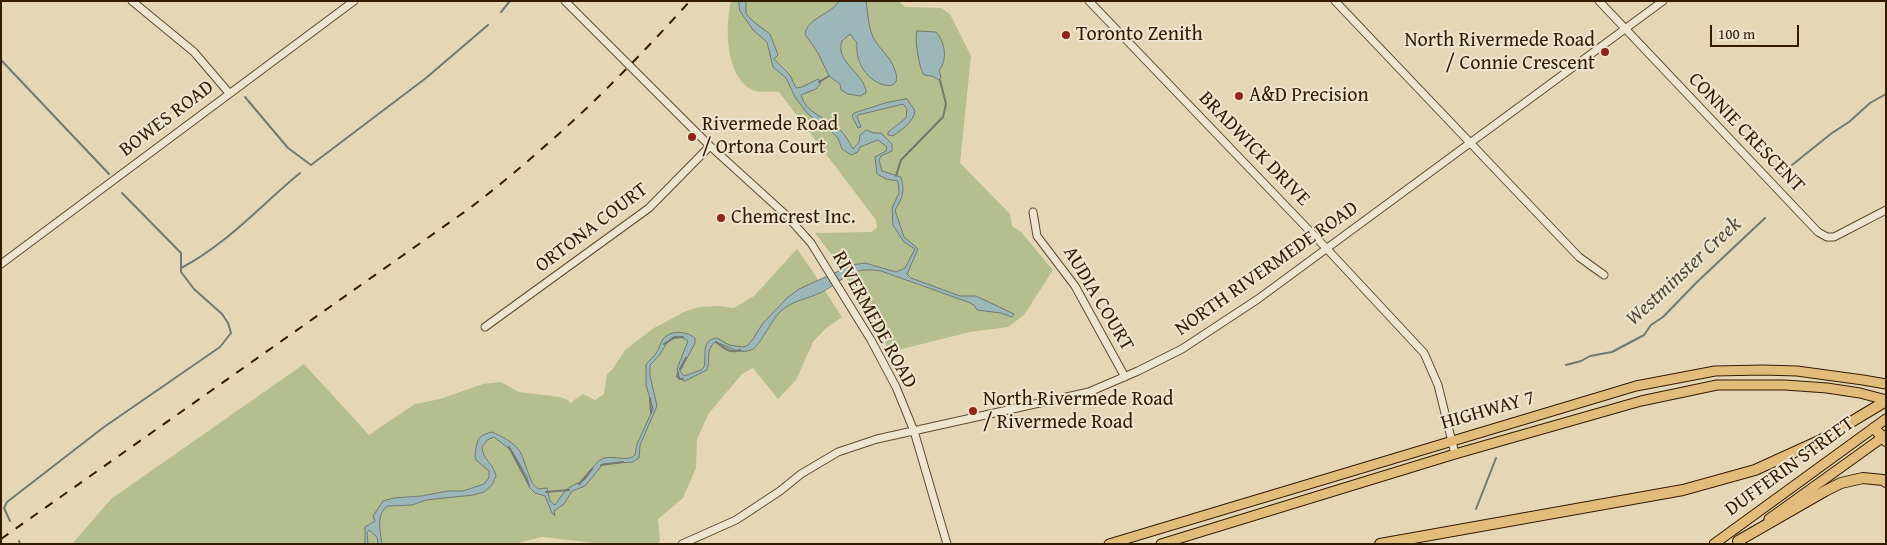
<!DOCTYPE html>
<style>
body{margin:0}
#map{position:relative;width:1887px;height:545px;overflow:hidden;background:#e5d7b6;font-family:"Gentium Book Plus",serif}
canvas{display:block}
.frame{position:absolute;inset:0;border:2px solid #331b00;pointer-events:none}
.scale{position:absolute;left:1710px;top:25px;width:89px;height:22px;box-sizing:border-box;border:2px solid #331b00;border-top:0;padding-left:6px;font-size:15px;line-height:18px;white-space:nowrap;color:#331b00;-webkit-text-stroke:4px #eee5d0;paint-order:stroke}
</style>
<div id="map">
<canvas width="1887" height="545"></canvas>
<div class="frame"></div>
<div class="scale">100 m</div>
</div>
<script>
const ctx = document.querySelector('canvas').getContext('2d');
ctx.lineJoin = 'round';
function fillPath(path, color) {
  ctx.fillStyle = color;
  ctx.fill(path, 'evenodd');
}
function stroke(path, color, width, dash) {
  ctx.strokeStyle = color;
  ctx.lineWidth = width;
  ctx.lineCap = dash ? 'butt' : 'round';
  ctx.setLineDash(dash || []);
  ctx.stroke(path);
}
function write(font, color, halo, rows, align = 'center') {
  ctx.font = font + ' "Gentium Book Plus",serif';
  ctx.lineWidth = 4;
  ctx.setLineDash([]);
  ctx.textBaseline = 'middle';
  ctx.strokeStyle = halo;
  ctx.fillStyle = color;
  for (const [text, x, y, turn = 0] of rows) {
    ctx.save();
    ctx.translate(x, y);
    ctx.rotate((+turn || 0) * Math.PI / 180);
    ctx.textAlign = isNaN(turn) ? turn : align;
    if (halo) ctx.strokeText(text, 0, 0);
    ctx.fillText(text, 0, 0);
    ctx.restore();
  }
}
fillPath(new Path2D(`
 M731 1H898L905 7 941 8 950 14 971 56 960 163 1010 214 1012 226 1021 232 1053 270 1024 315 1008 327 970 332 890 352 835 259 815 233 871 232 877 228 876 220 779 92C772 91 759 93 752 90 725 76 725 27 731 1Z
 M797 249 811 269 842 317 825 329 813 342 796 380 778 399 753 368 742 374 709 413 697 439 696 468 683 498 658 519 660 542 653 544H604L542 537 514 544H72L111 499 304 364 369 435 415 404 440 399 483 384 501 382 519 392 560 397 568 400 570 403 583 394 595 400 604 394 607 374 612 370 625 350 654 328 686 311 699 307 719 306 734 308 754 296Z`), '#b5be8e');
const water = new Path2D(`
 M739 1H746V14L754 22 770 34 778 55 774 59 790 75 796 88 802 87 818 79 821 83 816 89 801 95C806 114 826 117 839 129 845 134 849 142 853 149L859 142 860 135 866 130 874 133H881L892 144V151L881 156 879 160 882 171 901 177C905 192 903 197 895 210L904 237 918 249 907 274 911 278 960 296H976L1014 314 1012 317 1001 313 977 310 974 305 968 302 881 271C874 270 866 269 858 271 845 275 834 286 822 292 808 299 793 300 781 311 771 320 759 348 751 350 737 355 727 345 715 342 705 350 711 360 707 370L685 381 680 379 677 369 688 341C673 330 668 340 661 353 658 357 654 361 650 365V376L657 406 640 445 639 458 633 462 603 464 585 486 572 491 564 504 554 511 555 516 552 513 545 496 535 493 529 487 527 477 512 451 494 437 487 440 482 447C482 459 494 464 496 476L492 485 484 492 473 495 426 500 412 505 388 506C376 513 380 531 382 544H378L377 537 369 530 367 533 368 544H365V527L375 521 373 516 383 501 394 498 421 496 448 491H463L484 484 489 478V471L476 460C474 454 476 453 476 448 478 436 481 435 492 432 501 436 513 442 519 450 525 458 529 484 538 489L547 488 550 501 555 505C559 499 564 491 570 487 576 483 582 483 587 477 591 471 595 462 602 459 612 454 627 463 635 455L637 444 653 409 646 385V365C649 360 654 357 657 352 659 349 660 344 662 341 669 329 686 331 695 338V343L680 371 684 376 701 370 704 367C707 356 700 340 717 338L729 345 742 347 747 346 753 339 763 323 788 297 799 289 852 265 865 263 896 272 905 268 915 249 904 242 893 225 892 208 899 193 898 181 886 179 877 174 875 157 886 151 887 147 878 140 860 147 858 152 851 155 842 149 838 138 829 129 821 125 806 112 795 97 786 78 773 67 767 42 753 30 740 11Z
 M839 1H866C868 13 868 28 874 39 881 51 893 59 896 74 903 98 853 83 857 43L850 34 842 41C834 62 866 74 866 93L860 96 848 94 841 90 840 84 829 76 818 53 805 34C808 17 831 15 839 1Z
 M917 31 936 32C945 42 948 60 939 70L941 77 939 80 932 76 924 75C919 68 914 38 917 31Z
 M907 99 915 111C913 123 902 129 893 136L888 135V132L906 118 907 109 903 104 858 115 857 117 861 127 858 128 852 116 854 113 885 103Z`);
fillPath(water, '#9bb7ba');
stroke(water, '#717970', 1);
stroke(new Path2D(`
 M501 12 510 1
 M1 60 109 174
 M819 82 829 76
 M245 97 288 148 311 165 426 78 488 25
 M1792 165 1832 133 1849 122 1870 103 1886 94
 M896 176 901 160 943 117 946 104 940 80
 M181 268C226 245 261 205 300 173
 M716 342C724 348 730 354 740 350
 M664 344 674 338 683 337
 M1566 365 1581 361 1590 356 1612 352 1644 335 1651 325 1663 317 1697 282 1765 218
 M680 369 686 358
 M678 373 677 376 680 379H683
 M650 398 651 413
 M509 447 529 485
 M601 465 623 462
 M579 484 592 469
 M546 492 569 490
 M1476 509 1496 458
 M10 521 4 508 7 502 104 427 220 347 231 333 228 323 222 314 194 289 181 272V253L122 193
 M19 541 20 544`), '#717970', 2);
const minor = new Path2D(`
 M132 1 194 52 229 93
 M565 1 710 146 786 215 811 243 871 340 896 387 914 431 947 544
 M1089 1 1327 249 1424 353 1438 385 1455 454
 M1335 1 1579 257 1604 275
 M1599 1 1818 232 1827 237H1834L1886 210
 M1033 212 1037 236 1075 286 1125 377
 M1 264 354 1
 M485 327 649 208 710 146
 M682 544 736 520 780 491 801 474 838 452 877 439 1089 392 1138 371 1182 349 1258 299 1663 1`);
const major = new Path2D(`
 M1769 519 1886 435
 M1109 544 1636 386 1715 371 1763 370 1797 371 1863 380 1886 384
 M1161 544 1455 454 1641 401 1717 385H1785L1827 388 1860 393 1886 400
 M1714 544 1886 419`);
const highway = new Path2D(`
 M1874 428 1886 441
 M1738 541 1825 491 1841 483 1863 478 1883 480 1886 482
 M1380 544 1683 490 1755 470 1821 440 1886 401`);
stroke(minor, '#604a2e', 9);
stroke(major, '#331b00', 11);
stroke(highway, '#331b00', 12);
stroke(minor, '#eee5d0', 7);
stroke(major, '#e2bc7b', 9);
stroke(highway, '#e2bc7b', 10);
stroke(new Path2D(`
 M1 539 470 208C493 190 516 172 538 152 592 106 642 54 690 1`), '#331b00', 2, [9, 9]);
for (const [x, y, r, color] of [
 [1066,35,5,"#8f2418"],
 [1605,52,5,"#8f2418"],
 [1239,96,5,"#8f2418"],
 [692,137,5,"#8f2418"],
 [721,218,5,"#8f2418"],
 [973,411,5,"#8f2418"]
]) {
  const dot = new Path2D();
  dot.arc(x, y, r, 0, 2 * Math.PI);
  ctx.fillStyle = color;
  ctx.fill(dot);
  stroke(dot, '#eee5d0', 2);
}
write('20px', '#331b00', '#eee5d0', [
 ["Toronto Zenith",1076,35],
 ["North Rivermede Road",1595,41,"right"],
 ["/ Connie Crescent",1595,64,"right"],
 ["A&D Precision",1249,96],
 ["Rivermede Road",702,125],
 ["/ Ortona Court",702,148],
 ["Chemcrest Inc.",731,218],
 ["North Rivermede Road",983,400],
 ["/ Rivermede Road",983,423]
], 'left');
write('20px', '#331b00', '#eee5d0', [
 ["BOWES ROAD",167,119,-37],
 ["CONNIE CRESCENT",1746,133,46],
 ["BRADWICK DRIVE",1254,149,46],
 ["ORTONA COURT",592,228,-37],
 ["NORTH RIVERMEDE ROAD",1267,269,-35],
 ["AUDIA COURT",1098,299,59],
 ["RIVERMEDE ROAD",874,320,61],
 ["HIGHWAY 7",1488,411,-16],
 ["DUFFERIN STREET",1790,467,-36]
]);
write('italic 21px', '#524a38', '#eee5d0', [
 ["Westminster Creek",1684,272,-43]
]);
</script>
